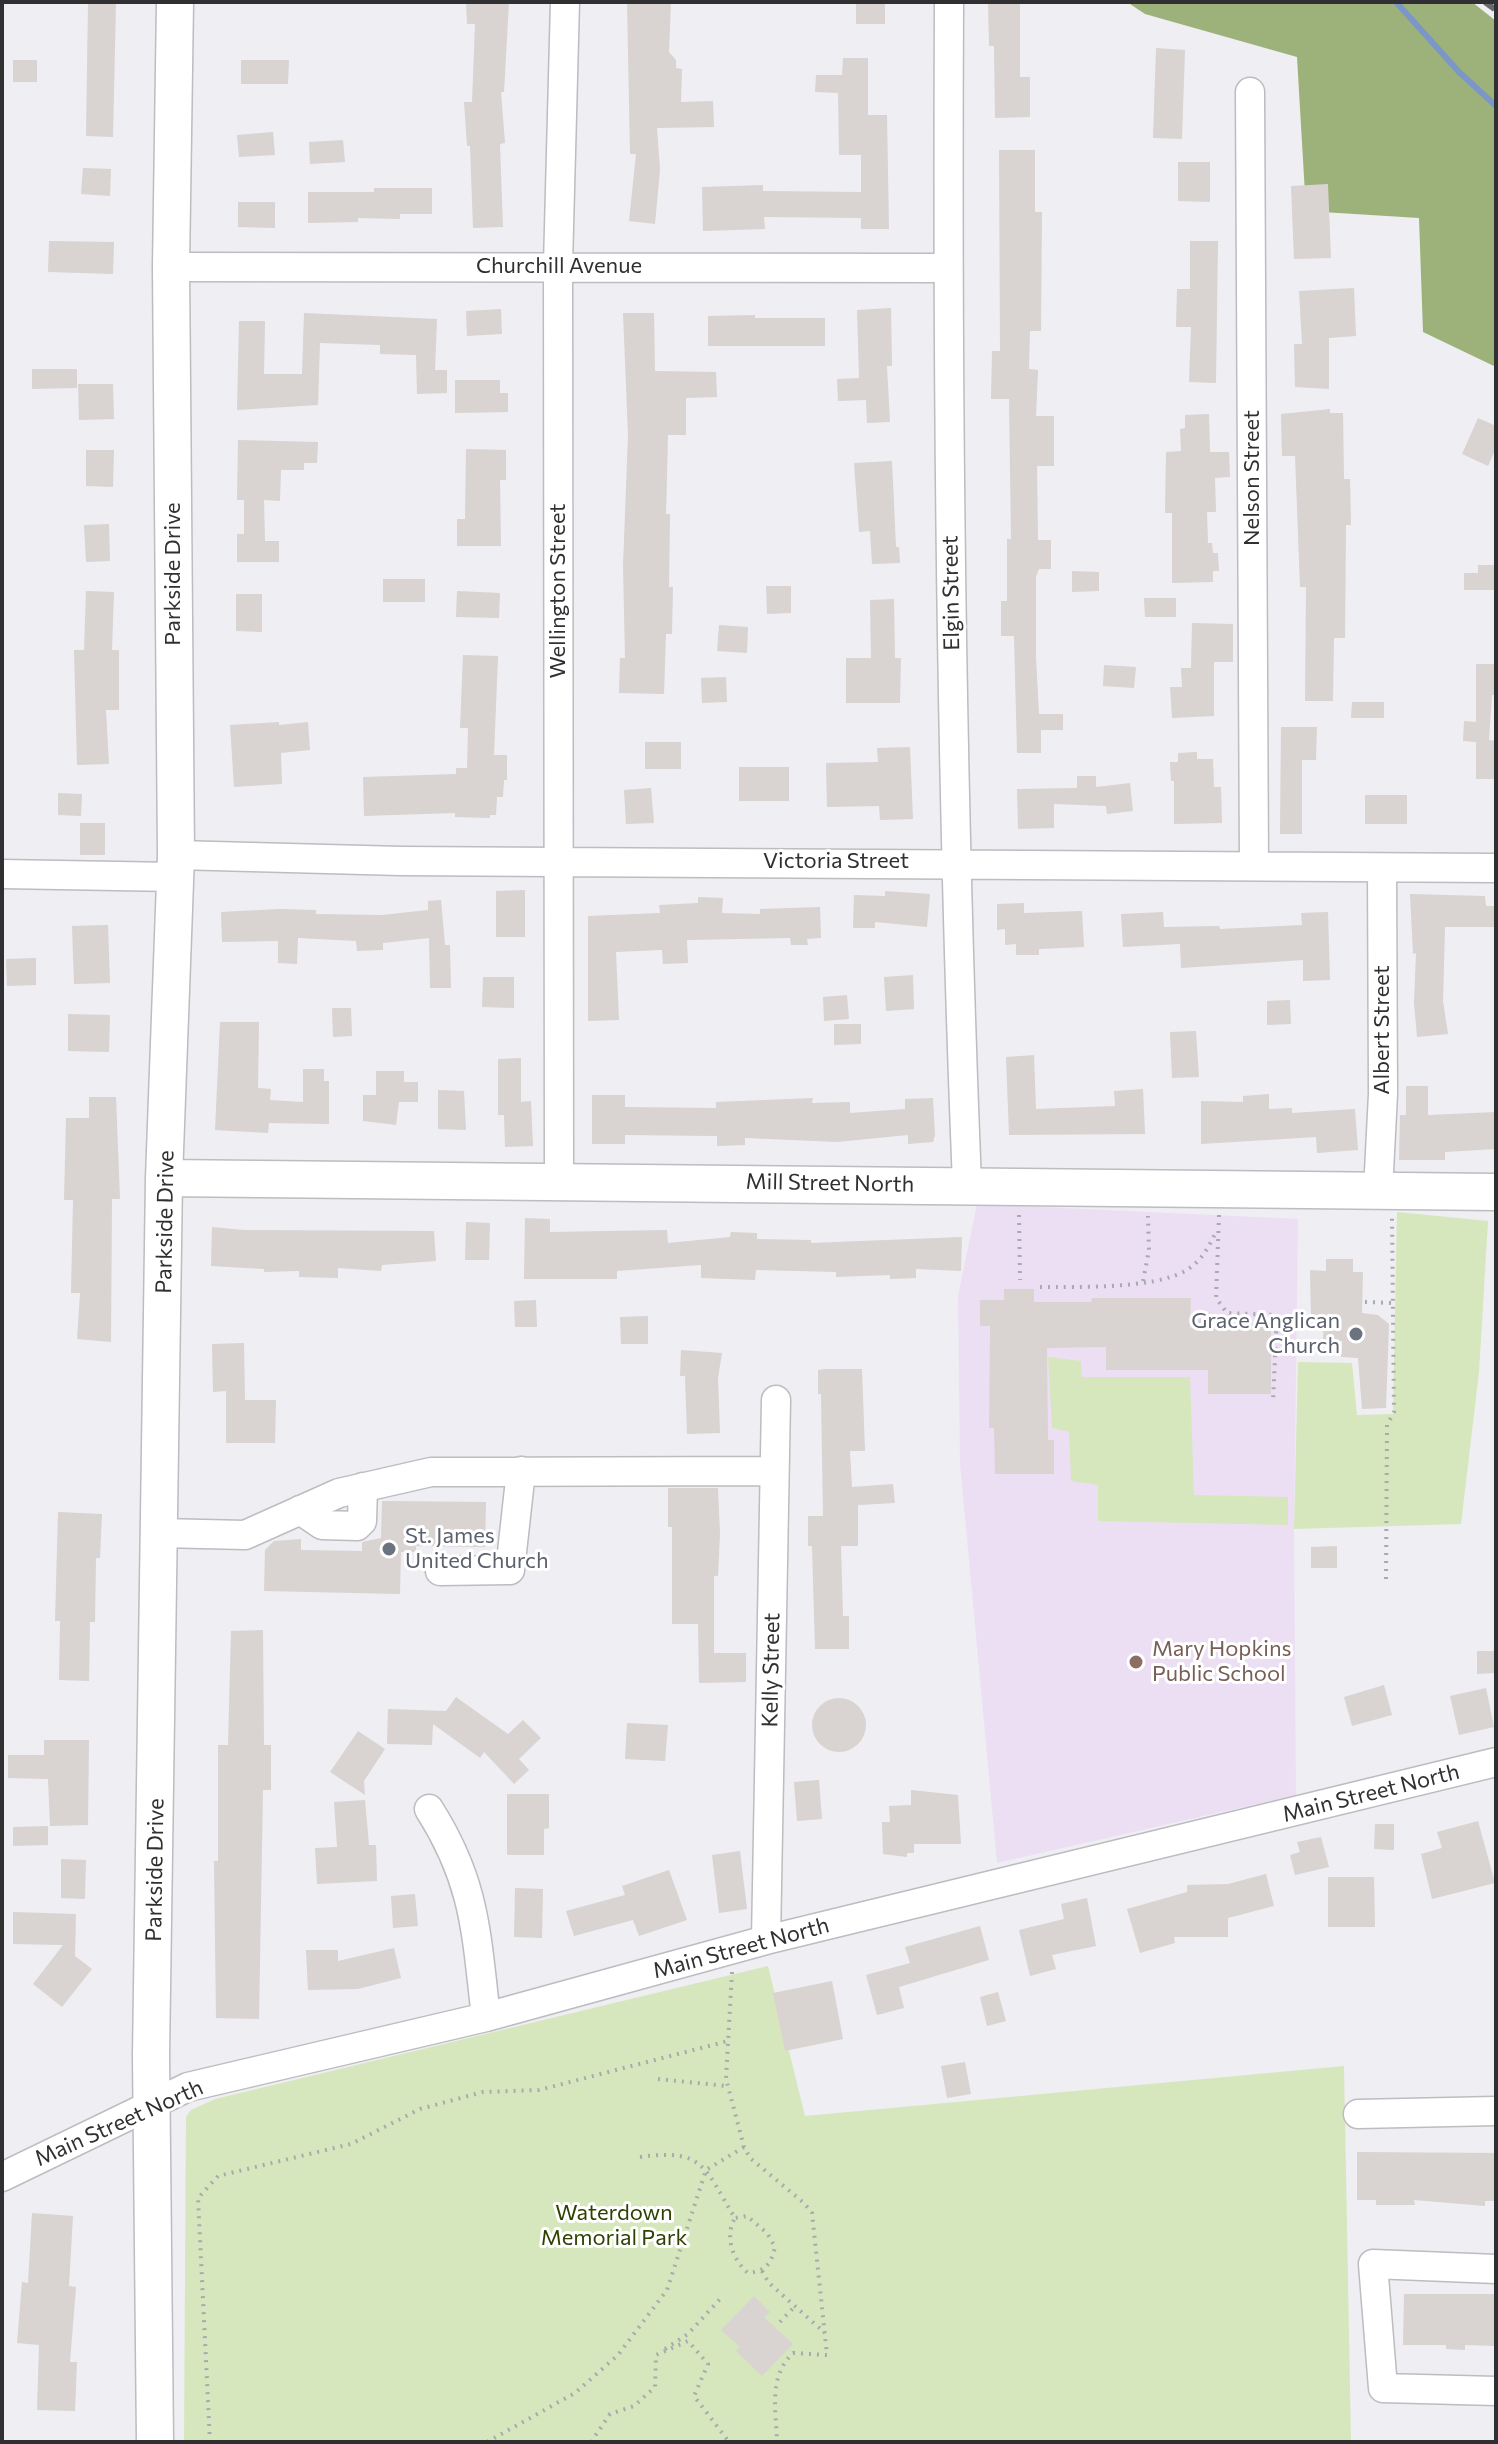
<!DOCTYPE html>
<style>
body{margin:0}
#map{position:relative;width:1498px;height:2444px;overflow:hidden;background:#eeeef3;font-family:Commissioner,sans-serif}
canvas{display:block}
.frame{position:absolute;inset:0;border:4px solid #303032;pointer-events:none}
</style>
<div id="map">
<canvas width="1498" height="2444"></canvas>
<div class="frame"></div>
</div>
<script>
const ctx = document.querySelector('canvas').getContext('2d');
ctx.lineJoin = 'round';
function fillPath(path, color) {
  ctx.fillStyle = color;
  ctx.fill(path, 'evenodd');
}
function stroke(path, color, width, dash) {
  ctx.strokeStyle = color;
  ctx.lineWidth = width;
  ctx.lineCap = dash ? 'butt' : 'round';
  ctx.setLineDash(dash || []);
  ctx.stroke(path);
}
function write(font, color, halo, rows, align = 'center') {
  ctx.font = font + ' Commissioner,sans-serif';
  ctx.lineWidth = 6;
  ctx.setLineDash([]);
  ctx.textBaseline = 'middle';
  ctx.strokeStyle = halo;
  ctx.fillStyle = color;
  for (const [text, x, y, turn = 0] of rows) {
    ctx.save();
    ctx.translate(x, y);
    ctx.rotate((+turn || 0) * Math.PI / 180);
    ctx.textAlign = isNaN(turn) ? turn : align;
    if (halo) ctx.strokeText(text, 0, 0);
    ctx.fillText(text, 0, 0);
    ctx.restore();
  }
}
fillPath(new Path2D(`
 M977 1204 1298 1219 1294 1529 1296 1795 997 1863 960 1463 958 1296Z`), '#ecdff4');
fillPath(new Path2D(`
 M1397 1212 1488 1221 1479 1372 1461 1524 1294 1529 1298 1362 1352 1363 1357 1415 1393 1414Z
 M1048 1357 1081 1361 1082 1377H1190L1194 1495 1288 1497V1525L1098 1521V1485L1071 1481 1069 1432 1052 1428Z
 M768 1966 805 2116 1344 2066 1351 2442H184L186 2117 191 2110 215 2099Z`), '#d6e7bd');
fillPath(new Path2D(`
 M1127 2H1472L1496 21V367L1423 332 1419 218 1306 211 1297 57 1145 14Z`), '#9cb27a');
stroke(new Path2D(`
 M1396 2 1459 72 1496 106`), '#7d96c8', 6);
fillPath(new Path2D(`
 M88 2H116L113 137 86 136Z
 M466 2H509L504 92H501L505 143 500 144 503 227 473 228 470 146H467L464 102H472L475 24H467Z
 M627 2H671L669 52 676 60V68L682 69 681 102 713 101 714 127 657 128 660 170 655 224 629 221 636 154H630Z
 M856 2H885V24H856Z
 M988 2H1020V77H1030V117L995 118 994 46H989Z
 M1156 48 1185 50 1182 139 1153 138Z
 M843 58H868V115H887L889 229H861V218L764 217 765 229 703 231 702 187 763 185V191L861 192V155H839L838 93 815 92 816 75H842Z
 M13 60H37V82H13Z
 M241 60H289L288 84H241Z
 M273 132 275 155 239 157 237 135Z
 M343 140 345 162 310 164 309 142Z
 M999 150H1035V212H1042L1041 331H1030L1029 369 1038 370 1036 416H1054V466H1037L1038 540H1051V569H1039L1036 577V657L1039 714H1063V730H1041V753H1017L1014 636H1001V601H1007V539H1011L1009 399H991L992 351H1000Z
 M1178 162H1210V202L1178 201Z
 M83 168 111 169 110 196 81 194Z
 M1328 184 1331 258 1294 259 1291 186Z
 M374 188H432V214H400V219L358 218V222L308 223V192H374Z
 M238 202H275V228L238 227Z
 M49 241 114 242 113 274 48 272Z
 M1190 241H1218L1216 383 1189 382 1191 327H1176L1177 289H1190Z
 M1354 288 1356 336 1329 338V389L1295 387 1294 344H1302L1299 291Z
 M891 308 892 366H887L890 422 867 423 866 400 838 401 837 379 859 378 857 310Z
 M501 309 502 334 467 336 466 311Z
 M304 313 437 319 435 370H447V393L417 394 416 355 380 354V345L320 343 318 405 237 410 239 321H265L264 374H302Z
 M623 313H654L655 371 716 372 717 397 686 398V435H668L666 514H670L669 587H673L672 634H666L664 694 619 693 620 658H625L623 566 628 435Z
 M755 315V318H825V346H708V316Z
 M32 369H77V388L32 389Z
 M455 380H500V393H508V412L455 413Z
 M78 384H113L114 419 79 420Z
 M1330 409V413H1343L1344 479H1350L1351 525H1346L1345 638H1334L1333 701H1305L1306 587H1300L1295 456H1282L1281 414Z
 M1209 414 1210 452H1229L1230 477 1215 478 1216 512H1207L1208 543H1212L1213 553H1218L1219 571H1213V582L1172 583V513H1165L1166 452 1181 451 1180 429 1185 428V415Z
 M1478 418 1496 426V448L1488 466 1462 454Z
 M238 440 318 442 317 463H304V470H281L280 501 264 500 265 541H279V562H237V534H244V500H237Z
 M466 449 506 450V480H500L501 546H457V519H465Z
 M86 450H114L113 487 86 486Z
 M892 461 896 547H899L900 563 872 564 870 531 859 532 854 463Z
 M109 524 110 561 86 562 84 525Z
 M1478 565H1496V590H1464V573H1478Z
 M1072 571 1099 572V591L1072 592Z
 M383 579H425V602H383Z
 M766 586H791V613L767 614Z
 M86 591 114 592 112 650H119V710H106L109 764 77 765 74 650H84Z
 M457 591 500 593 499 618 456 617Z
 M236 594H262V632L236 631Z
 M1144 598H1176V617H1145Z
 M894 599 895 658H901L900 703H846V658H871L870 600Z
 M1192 623 1233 624V662H1214V716L1172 718 1170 687H1182L1181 668H1191Z
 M719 625 748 627 747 653 717 651Z
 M463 655 498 656 494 755H507V780H504L503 797H497L496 815H490V818L455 817V813L364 816 363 777 456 774V768H467L468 728H460Z
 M1476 664H1496V695H1492L1489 740 1496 741V779H1476V742L1463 741 1464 721 1476 722Z
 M1104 665 1136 667 1134 688 1103 686Z
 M726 677 727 702 702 703 701 678Z
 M1352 702H1384V718H1351Z
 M279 722V725L308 722 310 750 281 753 282 784 234 787 230 725Z
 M1281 727H1317L1316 760H1302V834H1280Z
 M645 742H681V769H645Z
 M910 747 913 819 880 820 879 806 827 807 826 763 878 762 877 748Z
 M1197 752V759H1213L1214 787H1221L1222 823 1174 824V781H1171L1170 762H1178V753Z
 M739 767H789V801H739Z
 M1077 776H1096V787L1130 783 1133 811 1107 814 1106 806 1054 804V828L1018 829 1017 789 1077 788Z
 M651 788 654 823 626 824 624 790Z
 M58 793 82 794 81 816 58 815Z
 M1365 795H1407V824H1365Z
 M80 823H105V855H80Z
 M525 890V937H496V891Z
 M885 891 930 894 927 927 875 922V928H853L854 895 885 896Z
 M1410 894 1485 896 1486 906H1496V927H1445L1443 1001 1448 1034 1417 1037 1414 1003 1416 953 1413 954Z
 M698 897 723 898 722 913 760 914V909L820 907 821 938 807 939 808 945H791L790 938 687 940 688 963 663 964 662 950 616 952 619 1020 588 1021V916L660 913 659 905 698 903Z
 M441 900 445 945H450L451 988H430L429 938 383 943V950L357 951 356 941 298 938 297 964 278 963V941L222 942 221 912 279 909 316 910V914L382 915 428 910V901Z
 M1024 903V913L1082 911 1084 947 1039 949V955H1016V944L1005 945V929L997 930V904Z
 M1163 912 1164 927 1219 926 1220 929 1302 925 1301 913 1328 912 1330 980 1303 981V960L1181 968 1180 944 1123 947 1121 914Z
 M108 925 110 983 74 984 72 926Z
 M36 958V985L7 986 6 959Z
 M913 975 914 1009 886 1011 884 977Z
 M483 977H514V1008L482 1007Z
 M847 995 849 1019 824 1021 823 997Z
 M1290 1000 1291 1024 1267 1025V1001Z
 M332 1008H351L352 1036 333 1037Z
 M68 1014 110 1015 109 1052 68 1051Z
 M220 1022H259L258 1088 271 1089 270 1100 303 1102V1069H324V1081H329V1124L269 1123 268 1133 215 1130Z
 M834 1024H861V1044L834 1045Z
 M1196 1031 1199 1077 1172 1078 1170 1032Z
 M1034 1055 1036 1109 1115 1106 1114 1091 1143 1089 1145 1134 1009 1135 1006 1057Z
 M521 1058V1102L531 1101 533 1146 505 1147 504 1115H498V1059Z
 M376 1071H404V1082H418V1102H399L396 1125 363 1121V1095H376Z
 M1406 1086H1428V1115L1496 1112V1149L1445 1152V1160H1399L1400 1115H1406Z
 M438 1090 464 1091 466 1130 438 1129Z
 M1269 1094V1109L1292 1108V1113L1355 1109 1358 1150 1317 1153 1316 1137 1201 1144V1101L1243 1102V1096Z
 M592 1095H625V1107L716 1108V1102L813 1098 812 1103 850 1102V1113L905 1109V1099L933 1098 935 1135 933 1142 908 1144V1135L837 1142 745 1138V1145L717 1146V1136L625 1135V1144H592Z
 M89 1097H116L120 1199H112L111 1342 77 1339 80 1293H71L73 1200H64L66 1118H89Z
 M525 1218 550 1219V1232L667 1230 668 1243 730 1237 731 1232 757 1233V1239L811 1240V1243L962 1237 961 1271 916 1269V1278L890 1279V1275L836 1277V1272L756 1270 755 1280 701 1278V1265L617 1271V1279H524Z
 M466 1222 490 1223 489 1260H465Z
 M212 1227 244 1230 434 1231 436 1261 382 1265 381 1271 338 1268V1278L299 1277V1271L264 1272V1269L211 1266Z
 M1326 1259H1353V1272H1363L1362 1313 1378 1315 1389 1324 1386 1408 1362 1409 1358 1358 1341 1357 1342 1341H1323L1324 1318H1311L1310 1270 1326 1271Z
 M1004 1289H1034V1302H1091L1092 1298H1191L1190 1329 1208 1312 1219 1324 1271 1323V1394H1208V1370H1106V1347L1047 1348 1048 1440H1054V1474H995L994 1428H989L990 1326H980V1300H1004Z
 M536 1300 537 1327H515L514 1301Z
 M648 1316V1344H621L620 1317Z
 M244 1343 245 1400H276L275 1443H226V1391L213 1392 212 1344Z
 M681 1350 722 1353 718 1378 720 1433 687 1434 685 1376H680Z
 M825 1369H862L865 1451H850L852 1487 893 1484 895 1503 858 1505V1546H841L843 1616H849V1649H815L812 1546H808V1516H823L821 1394H818V1370Z
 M668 1488H718L720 1534 718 1576H714V1653H746V1682L699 1683 698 1624H672V1527H668Z
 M382 1501 486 1502 485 1547 416 1546V1552H401L400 1594 264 1591 265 1550 274 1541 301 1539V1550L362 1551V1542L381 1538Z
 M58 1512 102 1514 100 1558H96L95 1622H90L89 1681 59 1680 60 1621H55Z
 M1337 1546V1568H1311V1547Z
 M263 1630 264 1745H271V1790H263L259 2019 216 2018 214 1861H218V1745H228L231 1631Z
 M1477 1651H1496V1673L1477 1674Z
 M1384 1685 1392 1715 1352 1726 1344 1697Z
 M1486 1688 1494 1727 1459 1735 1450 1696Z
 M456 1697 508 1734 523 1720 541 1738 519 1759 529 1770 514 1784 484 1752 480 1758 433 1724 432 1745 387 1744 388 1709 446 1711Z
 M812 1725a27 27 0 1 1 54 0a27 27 0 1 1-54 0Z
 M627 1723 668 1725 665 1761 625 1759Z
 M358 1731 385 1749 364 1781 365 1795 330 1772Z
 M44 1740H89L88 1825 50 1826 48 1779 8 1778V1755H44Z
 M819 1780 822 1819 797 1821 794 1782Z
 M911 1790 958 1795 961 1844H914V1853H907V1857L883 1854 882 1822H890L889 1806 911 1805Z
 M507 1794H549V1828L544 1829V1855H507Z
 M365 1800 369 1845H376L377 1881 317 1884 315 1848 337 1847 334 1802Z
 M1478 1821 1495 1883 1432 1899 1421 1854 1442 1848 1437 1832Z
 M1375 1824H1394V1850L1374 1849Z
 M48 1826V1845L13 1846V1827Z
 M1321 1837 1329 1867 1295 1875 1290 1855 1300 1852 1297 1842Z
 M740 1851 747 1909 719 1913 712 1855Z
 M61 1859 86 1860 85 1899 61 1898Z
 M669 1870 687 1920 639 1936 633 1920 574 1936 566 1911 625 1895 622 1886Z
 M1266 1874 1274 1906 1228 1918V1937H1174L1175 1943 1140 1953 1127 1909 1187 1892V1885L1228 1884Z
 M1328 1877H1374L1375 1927H1328Z
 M515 1888 543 1889 542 1938 514 1937Z
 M415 1894 418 1926 393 1928 391 1896Z
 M1087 1898 1096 1946 1052 1955 1056 1969 1030 1976 1019 1930 1064 1919 1061 1904Z
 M13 1912 76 1914 75 1956 92 1969 62 2007 33 1984 63 1945 13 1944Z
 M980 1926 989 1960 899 1987 904 2008 877 2015 866 1975 910 1963 905 1947Z
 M394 1948 401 1978 358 1989 308 1990 306 1950H338V1961Z
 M832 1981 843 2039 785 2051 773 1993Z
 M998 1992 1006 2021 987 2026 980 1997Z
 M965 2062 971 2094 947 2098 941 2066Z
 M1357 2152 1496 2153V2201H1485V2206L1414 2200 1415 2205H1376V2200H1357Z
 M32 2213 73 2216 69 2286 76 2287 70 2362H77L75 2411 37 2410 39 2345 17 2343 22 2282 28 2283Z
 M1404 2294H1496V2346L1465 2345V2350L1446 2349V2345H1403Z
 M754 2296 770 2312 764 2317 793 2344 762 2376 736 2351 740 2347 721 2330Z`), '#d9d3d1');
const minor = new Path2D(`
 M949 2C947 396 951 790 967 1184
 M1250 92 1254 864
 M171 267 947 268
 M176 855 401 861 1496 868
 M2 874 175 877
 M559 1181 558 265 565 2
 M1378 1191 1383 1094 1382 869
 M300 1510 322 1525 357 1526 362 1521 363 1487
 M160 1533 245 1535 339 1493 431 1472 774 1471
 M440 1571 510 1570 521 1471
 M429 1809C476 1883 476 1933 486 2017
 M766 1940 776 1400
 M1358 2114 1496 2111
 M2 2177 188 2087 486 2017 766 1940 1496 1762
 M1496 2269 1373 2264 1383 2388 1496 2391`);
const major = new Path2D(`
 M164 1178 1496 1192
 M155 2442 151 2055 164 1178 176 855 171 267 175 2`);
stroke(minor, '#bcbcc1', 31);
stroke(major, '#bcbcc1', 39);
stroke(new Path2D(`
 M1019 1215 1020 1280
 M1219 1215 1216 1298 1227 1313 1277 1315 1273 1401
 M1143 1281 1149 1250 1148 1216
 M1040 1287C1077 1287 1153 1289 1185 1271 1201 1262 1208 1248 1216 1232
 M1365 1302 1392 1303
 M1386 1579 1387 1425 1394 1412 1392 1218
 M732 1972 726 2079 744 2147 750 2158 804 2203 812 2213 827 2355 793 2353C768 2377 776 2410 777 2442
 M658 2079 727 2086
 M640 2157C705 2148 704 2168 735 2218 724 2237 733 2260 748 2273 766 2271 771 2264 775 2247L767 2233 747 2216 735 2218
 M762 2271 769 2283 825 2333
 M780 2322 795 2306
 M665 2349 688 2334 720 2299
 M210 2442 198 2198 218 2176 351 2144 420 2109 483 2092 539 2090 728 2041
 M487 2442 575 2393 618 2355 667 2290 706 2170 744 2147
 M591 2442 610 2414 634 2406 655 2387 656 2355 688 2341 708 2364 694 2396 729 2442`), '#aaaaae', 4, [2, 6]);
stroke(minor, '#fff', 28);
stroke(major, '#fff', 36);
stroke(new Path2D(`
 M1485 2 1496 10`), '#69696c', 6, [12, 6]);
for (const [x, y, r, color] of [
 [1356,1334,8,"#6b7280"],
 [389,1549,8,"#6b7280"],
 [1136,1662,8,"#8d6e63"]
]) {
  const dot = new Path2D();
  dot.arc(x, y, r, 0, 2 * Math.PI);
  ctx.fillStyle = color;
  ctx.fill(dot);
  stroke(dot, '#fff', 3);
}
write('22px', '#303032', '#fff', [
 ["Churchill Avenue",559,266],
 ["Nelson Street",1252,478,-90],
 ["Parkside Drive",173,574,-90],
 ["Wellington Street",558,591,-90],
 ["Elgin Street",951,593,-91],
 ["Victoria Street",836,861],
 ["Albert Street",1382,1030,-90],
 ["Mill Street North",830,1183,1],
 ["Parkside Drive",165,1222,-89],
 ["Kelly Street",771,1670,-89],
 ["Main Street North",1371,1793,-14],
 ["Parkside Drive",155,1870,-89],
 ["Main Street North",741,1948,-15],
 ["Main Street North",119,2123,-24]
]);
write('22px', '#5b616d', '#fff', [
 ["Grace Anglican",1340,1321],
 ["Church",1340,1346],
 ["St. James",405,1536,"left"],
 ["United Church",405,1561,"left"]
], 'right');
write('22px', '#785e54', '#fff', [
 ["Mary Hopkins",1152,1649],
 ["Public School",1152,1674]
], 'left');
write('22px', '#2e4100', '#fff', [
 ["Waterdown",614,2213],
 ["Memorial Park",614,2238]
]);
</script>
